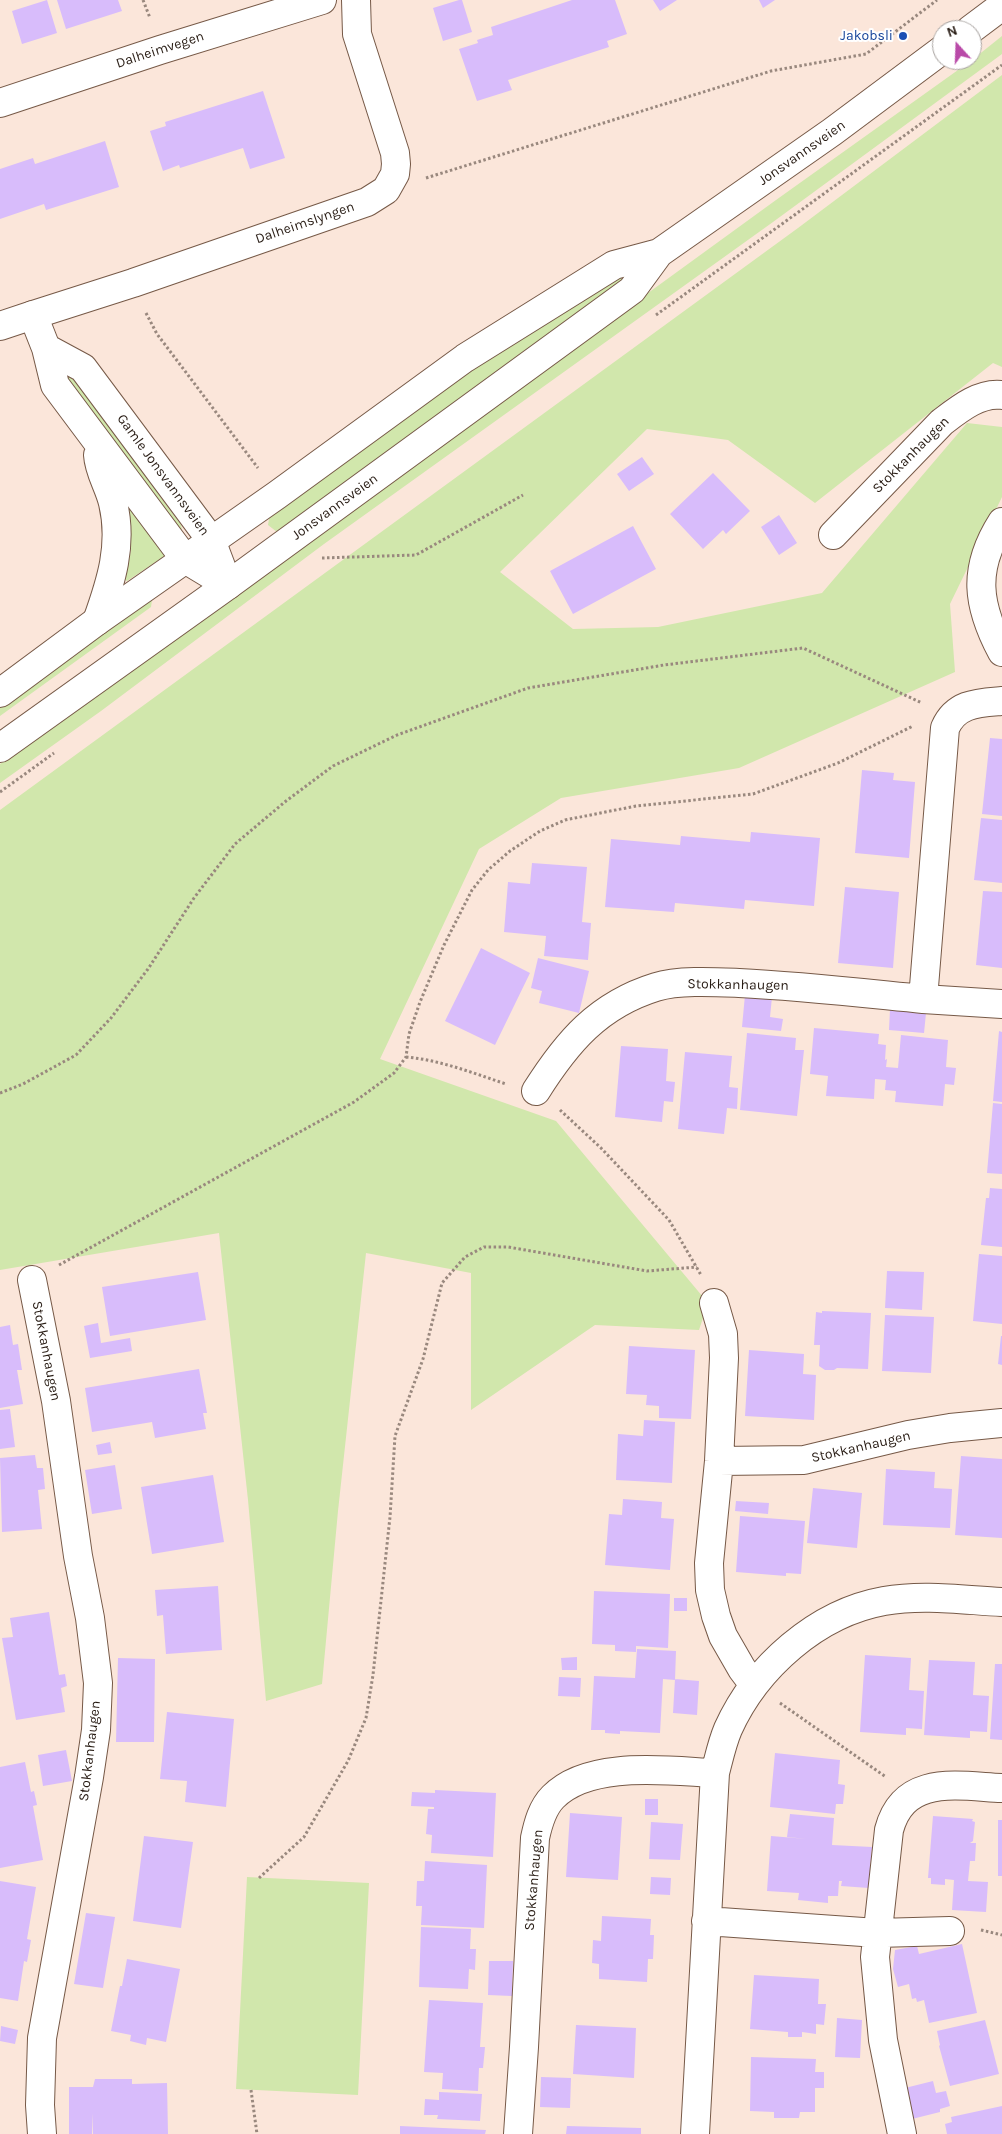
<!DOCTYPE html>
<style>
body{margin:0}
#map{position:relative;width:1002px;height:2134px;overflow:hidden;background:#fbe6da;font-family:Karla,sans-serif}
canvas{display:block}
.north{position:absolute;left:932px;top:20px;width:50px;height:50px;box-sizing:border-box;background:#fff;border:1px solid #a9a4a1;border-radius:50%;rotate:340deg;font-size:14px;font-weight:700;line-height:20px;text-align:center;color:#271b13}
.north::after{content:'';display:block;margin:auto;width:18px;height:22px;background:#b94aa8;clip-path:polygon(50% 0,100% 100%,50% 72%,0 100%)}
</style>
<div id="map">
<canvas width="1002" height="2134"></canvas>
<div class="north">N</div>
</div>
<script>
const ctx = document.querySelector('canvas').getContext('2d');
ctx.lineJoin = 'round';
function fillPath(path, color) {
  ctx.fillStyle = color;
  ctx.fill(path, 'evenodd');
}
function stroke(path, color, width, dash) {
  ctx.strokeStyle = color;
  ctx.lineWidth = width;
  ctx.lineCap = dash ? 'butt' : 'round';
  ctx.setLineDash(dash || []);
  ctx.stroke(path);
}
function write(font, color, halo, rows, align = 'center') {
  ctx.font = font + ' Karla,sans-serif';
  ctx.lineWidth = 4;
  ctx.setLineDash([]);
  ctx.textBaseline = 'middle';
  ctx.strokeStyle = halo;
  ctx.fillStyle = color;
  for (const [text, x, y, turn = 0] of rows) {
    ctx.save();
    ctx.translate(x, y);
    ctx.rotate((+turn || 0) * Math.PI / 180);
    ctx.textAlign = isNaN(turn) ? turn : align;
    if (halo) ctx.strokeText(text, 0, 0);
    ctx.fillText(text, 0, 0);
    ctx.restore();
  }
}
fillPath(new Path2D(`
 M1002 36V54L773 222 324 544 101 711 0 783V764L776 200 972 60Z
 M1002 75V367L993 363 815 503 728 440 647 429 500 572 573 629 658 627 822 593 967 423 1002 427V497L950 604 955 672 739 768 561 798 479 849 380 1059 556 1121 708 1303 699 1330 595 1325 471 1410V1273L366 1253 338 1511 322 1684 266 1701 248 1500 219 1233 0 1270V810L798 228Z
 M624 276 627 278 286 529 277 532 268 525 270 513 491 353Z
 M68 374 72 376 181 525 182 530 179 532 64 375Z
 M131 508 166 555 127 581 125 580 131 550 127 512Z
 M149 599 152 600 151 607 0 716V704Z
 M247 1877 369 1883 358 2095 236 2089Z`), '#d1e7ac');
fillPath(new Path2D(`
 M47 0 57 33 22 44 12 11Z
 M57 0H118L122 11 66 29Z
 M459 0H462L472 32 443 41 433 8Z
 M572 0H615L627 34 607 41 609 47 508 80 512 90 477 101 459 49 478 43 477 40 493 35 491 27Z
 M653 0H677L660 11Z
 M759 0H775L763 8Z
 M263 91 285 158 250 169 243 148 180 168 179 165 163 171 150 131 166 126 165 122Z
 M105 141 119 187 46 210 44 204 0 219V169L33 158 35 164Z
 M642 457 654 474 629 491 617 474Z
 M713 473 750 511 726 534 723 530 703 549 670 514Z
 M779 515 797 543 779 555 761 527Z
 M633 526 656 569 573 614 550 571Z
 M990 738 1002 739V816L982 814Z
 M862 770 894 773 893 780 915 782 909 858 855 853Z
 M981 818 1002 820V883L974 880Z
 M751 832 820 838 814 906 745 900 744 909 675 903 674 912 605 907 611 839 680 845 681 836 750 842Z
 M532 863 587 867 582 922 591 923 588 960 544 956 546 936 504 932 508 882 530 884Z
 M845 887 899 892 893 968 838 963Z
 M983 891 1002 892V968L976 965Z
 M481 948 530 973 495 1045 445 1021Z
 M538 958 589 971 579 1013 539 1003 542 991 531 988Z
 M745 995 772 997 770 1017 783 1019 781 1031 742 1027Z
 M890 1009 926 1013 924 1033 889 1030Z
 M814 1028 879 1034 878 1044 886 1045 885 1060 887 1059 886 1067 898 1068 901 1035 948 1040 946 1067 956 1068 954 1085 945 1084 943 1106 895 1102 896 1091 885 1090 886 1080 875 1079 874 1099 826 1096 828 1076 810 1074Z
 M999 1031 1002 1032V1102L993 1101Z
 M747 1033 796 1038 795 1050H804L797 1116 740 1110Z
 M621 1046 668 1049 666 1081 675 1082 673 1102 664 1101 662 1122 615 1117Z
 M685 1052 732 1056 729 1087 738 1088 737 1109 727 1108 724 1134 678 1129Z
 M993 1103 1002 1104V1174L987 1173Z
 M990 1188 1002 1189V1247L981 1245 986 1198H989Z
 M979 1254 1002 1256V1324L973 1321Z
 M887 1271 924 1272 922 1310 885 1308Z
 M198 1272 206 1320 110 1336 102 1287Z
 M822 1311 871 1313 868 1369 837 1368 834 1370H825L819 1366 820 1345H814L816 1312 822 1313Z
 M885 1315 934 1317 931 1373 882 1371Z
 M98 1323 101 1343 130 1338 132 1351 90 1358 84 1326Z
 M10 1325 13 1345 18 1344 22 1370H17L23 1404 0 1408V1327Z
 M1001 1336H1002V1365L998 1364Z
 M629 1346 695 1350 691 1419 659 1418V1406L646 1405 647 1395 626 1394Z
 M749 1350 804 1354 803 1374 816 1375 814 1420 745 1416Z
 M199 1369 207 1413H203L206 1429 155 1438 152 1422 92 1432 85 1388Z
 M10 1409 15 1447 0 1449V1410Z
 M644 1420 675 1422 672 1483 616 1480 618 1434 643 1436Z
 M110 1442 112 1453 98 1455 96 1445Z
 M35 1455 37 1468H43L45 1489 38 1490 42 1529 2 1532 0 1458Z
 M961 1456 1002 1459V1538L955 1535Z
 M115 1465 122 1509 92 1514 85 1470Z
 M886 1469 935 1472 934 1488 952 1489 950 1528 883 1525Z
 M213 1475 224 1542 152 1554 141 1487Z
 M813 1488 862 1493 857 1548 807 1543Z
 M623 1499 662 1502 661 1518 674 1519 670 1570 605 1565 609 1514 622 1515Z
 M736 1501 769 1503 768 1514 735 1511Z
 M740 1516 805 1521 801 1574 786 1573V1576L736 1572Z
 M218 1586 222 1650 166 1654 163 1615 157 1616 155 1590Z
 M594 1591 670 1594 668 1648 636 1646V1652L615 1651V1645L592 1644Z
 M674 1598H687V1611H674Z
 M49 1612 59 1675 65 1674 67 1686 61 1688 65 1712 16 1720 2 1638 13 1637 10 1618Z
 M637 1649 676 1651 675 1680 663 1679 660 1733 620 1731V1734L605 1733V1730H591L594 1676 635 1678Z
 M865 1655 911 1658 909 1690 924 1691 922 1729 906 1728V1735L860 1732Z
 M577 1657V1670H562L561 1658Z
 M118 1658 155 1659 154 1742H116Z
 M929 1660 975 1662 973 1695 989 1696 987 1732 970 1731V1738L924 1735Z
 M995 1664H1002V1740L990 1739Z
 M559 1677 581 1678 580 1697 558 1696Z
 M675 1679 699 1681 697 1715 673 1713Z
 M167 1712 234 1719 226 1807 185 1802 187 1781 160 1779Z
 M66 1750 72 1781 43 1786 38 1755Z
 M775 1753 840 1760 838 1784 845 1785 843 1804H836L835 1814 770 1807Z
 M25 1762 31 1792 34 1791 37 1805 33 1806 43 1860 0 1868V1767Z
 M435 1790 496 1793 493 1857 431 1853 432 1835 426 1834 428 1809H434V1807L411 1806 412 1792 435 1793Z
 M645 1799H658V1815H645Z
 M570 1813 622 1817 618 1880 566 1877Z
 M790 1814 834 1818 832 1845 872 1847 870 1868H875L874 1881H870L869 1888 841 1886 842 1881H839L838 1896H828V1903L798 1900 799 1893 767 1891 771 1836 807 1839 787 1837Z
 M933 1816 973 1819 972 1821 975 1822 973 1841 970 1843H976L975 1861H970L968 1881 988 1882 986 1912 952 1910 954 1880 945 1879V1885L931 1884V1878H928Z
 M998 1820H1002V1876H998Z
 M651 1822 683 1824 680 1860 649 1859Z
 M144 1836 193 1842 181 1928 133 1921Z
 M425 1861 487 1865 484 1928 421 1925 422 1906H416L417 1881H424Z
 M651 1877 671 1878 670 1895 650 1894Z
 M0 1881 36 1887 27 1939 31 1940 27 1962 24 1961 18 2001 0 1998Z
 M86 1913 115 1917 103 1988 74 1984Z
 M602 1916 651 1919 650 1935H654L653 1959H648L647 1982 599 1979V1964L592 1963 593 1940 601 1941Z
 M421 1927 471 1929 470 1949H476L475 1970 469 1969 468 1989 419 1987Z
 M962 1944 977 2013 929 2023 924 2000 917 2002 916 1998 912 1999 909 1984 898 1987 893 1969 895 1950 917 1946 919 1954Z
 M127 1959 180 1969 166 2042 147 2038 146 2045 130 2041 131 2035 111 2031 120 1986H122Z
 M489 1961H513L512 1996 488 1995Z
 M754 1975 819 1979 818 2004H826L824 2025 816 2024V2034L802 2032V2037H788V2032L750 2029Z
 M429 2000 483 2003 480 2047H485L483 2068H479L478 2091 442 2089 443 2073 424 2072Z
 M837 2018 862 2020 860 2058 835 2057Z
 M985 2020 999 2074 950 2086 939 2046 940 2045 937 2031Z
 M576 2025 636 2028 634 2078 573 2074Z
 M1 2026 18 2030 15 2044 0 2041Z
 M751 2057 816 2059 815 2072H824V2088H815V2112H800L799 2118H774V2112L750 2111Z
 M541 2077 571 2078 570 2108 540 2107Z
 M95 2079H132V2084L167 2083 168 2134H93V2113L92 2134H69V2087H93Z
 M933 2081 936 2093 946 2091 950 2106 940 2109V2112L912 2119 905 2088Z
 M439 2092 482 2094 480 2121 437 2119 438 2115H424L425 2099 439 2100Z
 M1002 2106V2134H947L945 2124 952 2122 951 2117Z
 M400 2126 486 2130 485 2134H400Z
 M567 2126 641 2128V2134H566Z`), '#d8bcfb');
const minor = new Path2D(`
 M0 103 160 50 322 0
 M33 315 133 283 367 202 386 190 395 174 396 164 395 153 357 34 356 0
 M1002 522C972 569 977 605 1002 652
 M833 535 942 422C959 409 980 392 1002 395
 M1002 701C978 703 956 703 945 728L923 999 1002 1004
 M536 1091C567 1042 598 1005 656 987 678 980 715 982 739 983 801 986 862 993 923 999
 M32 1280 56 1401 78 1556 90 1618 98 1683 96 1730 89 1777 42 2038 40 2105 42 2134
 M714 1303 723 1334 724 1358 719 1461 709 1563 710 1590 716 1616 723 1636 742 1669 754 1685
 M719 1461 804 1460 908 1435 950 1428 1002 1423
 M706 1921 877 1933 950 1931
 M518 2134 524 2047 535 1838C538 1824 542 1808 553 1797 589 1760 668 1771 715 1773
 M695 2134 715 1773C719 1758 722 1743 728 1729 756 1667 817 1613 884 1601 923 1594 963 1600 1002 1602
 M902 2134 883 2040 875 1957 889 1830C904 1774 957 1786 1002 1788`);
const tertiary = new Path2D(`
 M0 326 33 315 46 348 55 385 185 559 228 585
 M46 348 83 368 211 540 228 585
 M97 621C111 582 123 545 113 503 109 486 99 472 98 455`);
const secondary = new Path2D(`
 M970 30 1002 6
 M0 693 97 621 277 495 465 358 614 265 659 253
 M0 748 228 585 632 290 659 253 832 132 942 50`);
stroke(minor, '#765947', 30);
stroke(tertiary, '#765947', 30);
stroke(secondary, '#765947', 30);
stroke(new Path2D(`
 M143 0 150 18
 M426 178 771 71 866 54 937 0
 M146 313 157 334 258 468
 M656 315 1002 65
 M322 558 416 555 523 495
 M0 792 54 753
 M406 1057C440 1060 473 1073 506 1084
 M0 1093 23 1084 76 1055 111 1018 148 969 194 898 235 844 286 801 333 766 397 735 528 688 664 665 803 648 922 703
 M560 1110 601 1148 669 1220 701 1275
 M59 1265 354 1102 394 1073 406 1057 409 1034 420 1002 444 945 472 890 488 870 510 851 540 831 565 820 636 806 753 794 838 763 913 726
 M780 1703 886 1777
 M259 1878 304 1837 348 1761 366 1718 373 1675 390 1517 395 1436 423 1359 442 1283 465 1257 484 1247H508L647 1271 697 1267
 M981 1930 1002 1935
 M251 2090 257 2134`), '#99887e', 3, [2.5, 2.5]);
stroke(minor, '#fff', 28);
stroke(tertiary, '#fff', 28);
stroke(secondary, '#fff', 28);
for (const [x, y, r, color] of [
 [903,36,5,"#1a4fb4"]
]) {
  const dot = new Path2D();
  dot.arc(x, y, r, 0, 2 * Math.PI);
  ctx.fillStyle = color;
  ctx.fill(dot);
  stroke(dot, '#fff', 2);
}
write('14px', '#164399', '#fff', [
 ["Jakobsli",893,36]
], 'right');
write('14px', '#271b13', '#fff', [
 ["Dalheimvegen",160,50,-18],
 ["Jonsvannsveien",802,153,-35],
 ["Dalheimslyngen",305,223,-19],
 ["Stokkanhaugen",911,455,-45],
 ["Gamle Jonsvannsveien",163,475,54],
 ["Jonsvannsveien",335,507,-36],
 ["Stokkanhaugen",738,985,1],
 ["Stokkanhaugen",46,1351,79],
 ["Stokkanhaugen",861,1447,-13],
 ["Stokkanhaugen",90,1751,-83],
 ["Stokkanhaugen",534,1880,-85]
]);
</script>
